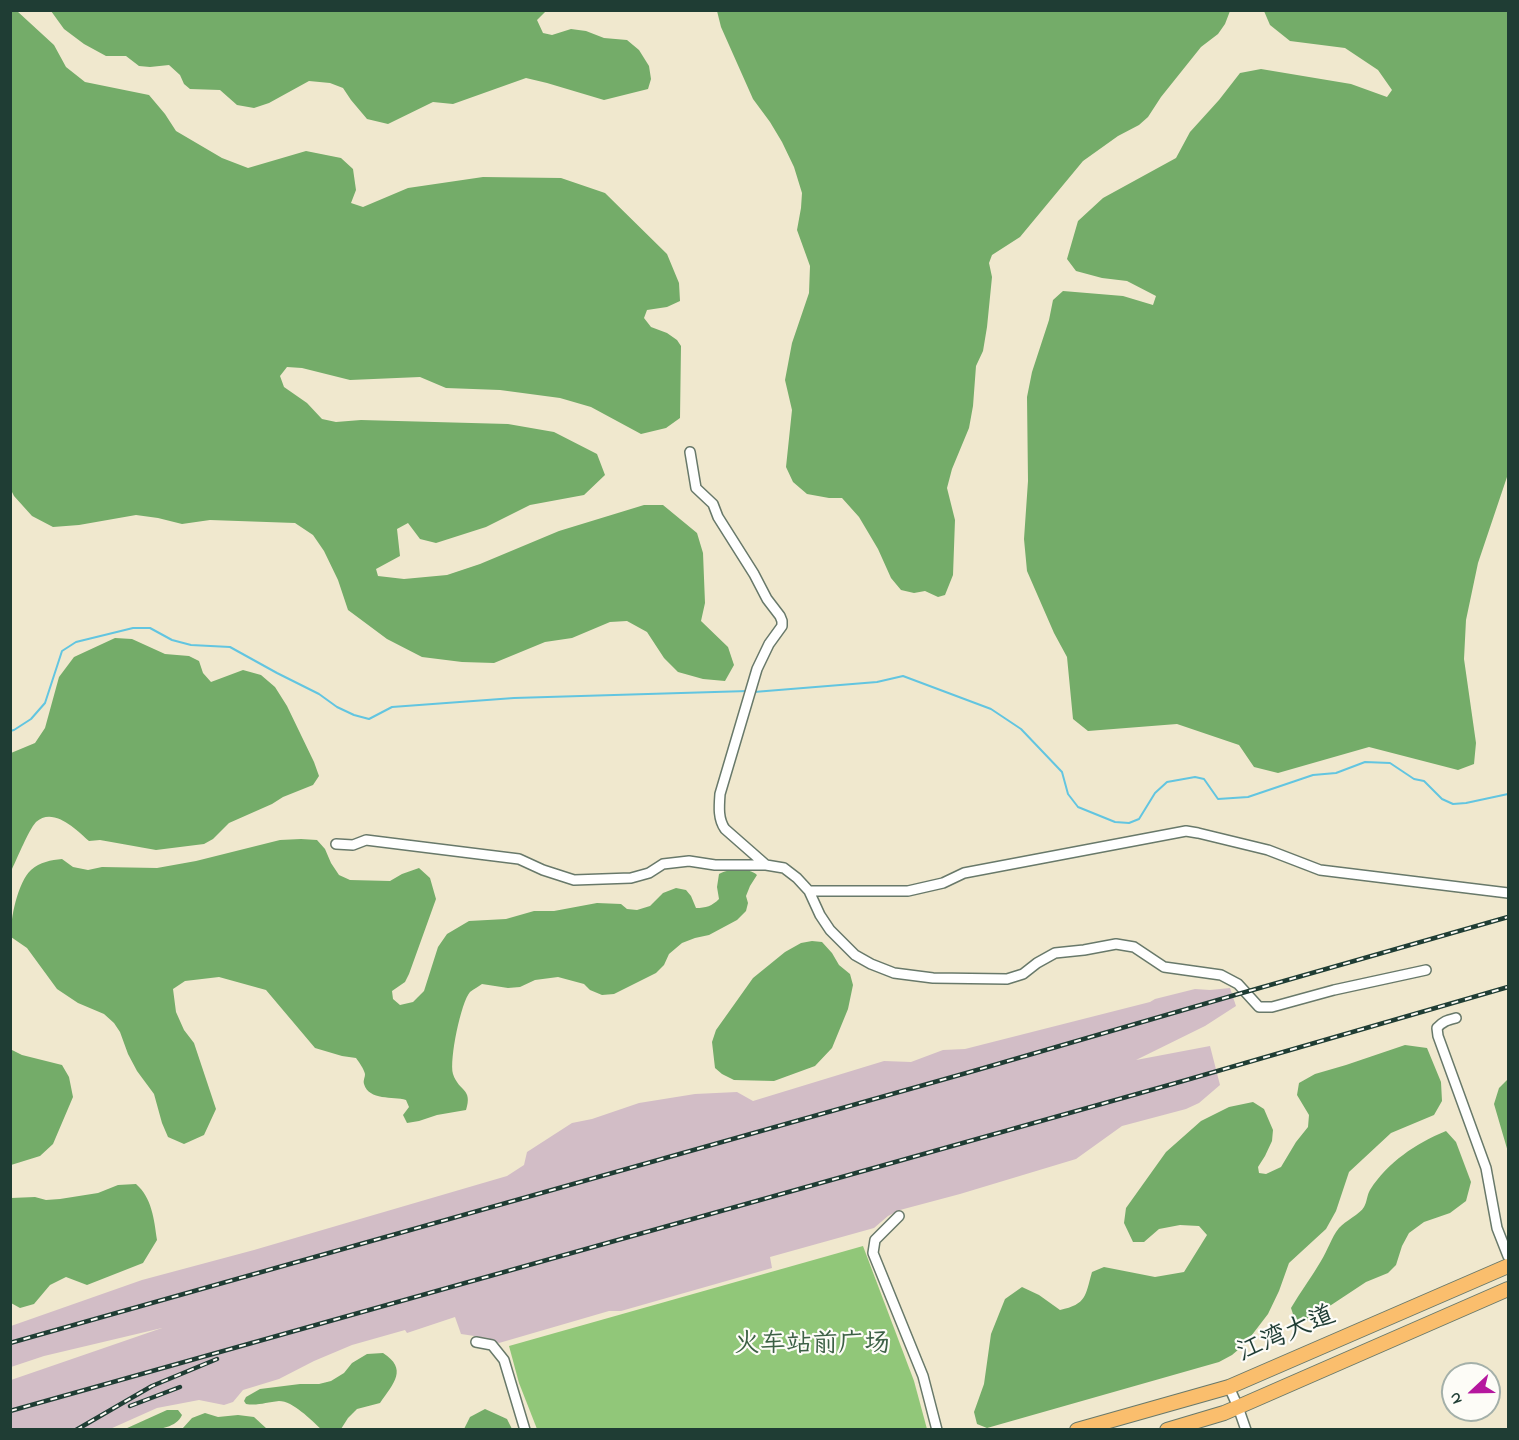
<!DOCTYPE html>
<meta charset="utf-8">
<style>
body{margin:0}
#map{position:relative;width:1519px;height:1440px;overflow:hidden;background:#f0e8ce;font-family:"Indie Flower",sans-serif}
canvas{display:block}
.frame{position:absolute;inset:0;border:12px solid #1f3d34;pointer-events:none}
.north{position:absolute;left:1441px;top:1362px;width:60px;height:60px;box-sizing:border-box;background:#fdfcf7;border:2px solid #a4b0a9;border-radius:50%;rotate:248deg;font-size:16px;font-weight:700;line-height:24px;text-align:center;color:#1f3d34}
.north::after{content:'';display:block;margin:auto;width:21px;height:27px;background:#b5179e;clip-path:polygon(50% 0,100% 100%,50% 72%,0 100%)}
</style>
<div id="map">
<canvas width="1519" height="1440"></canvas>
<div class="frame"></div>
<div class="north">N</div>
</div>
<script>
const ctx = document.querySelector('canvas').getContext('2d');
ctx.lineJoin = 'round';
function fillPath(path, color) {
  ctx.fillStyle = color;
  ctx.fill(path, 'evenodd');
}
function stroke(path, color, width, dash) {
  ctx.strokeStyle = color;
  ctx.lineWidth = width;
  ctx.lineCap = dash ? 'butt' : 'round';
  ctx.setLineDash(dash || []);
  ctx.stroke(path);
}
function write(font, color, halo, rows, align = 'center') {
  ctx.font = font + ' "Indie Flower","LXGW WenKai TC",sans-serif';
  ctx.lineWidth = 4.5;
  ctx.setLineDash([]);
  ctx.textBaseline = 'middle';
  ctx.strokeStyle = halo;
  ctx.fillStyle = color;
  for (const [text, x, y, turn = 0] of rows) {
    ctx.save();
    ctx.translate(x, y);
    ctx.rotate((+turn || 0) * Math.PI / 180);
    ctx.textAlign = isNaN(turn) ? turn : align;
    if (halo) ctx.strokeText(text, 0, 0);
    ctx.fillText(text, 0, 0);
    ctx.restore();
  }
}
fillPath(new Path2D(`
 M1230 988 1236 1006 1205 1026 1136 1060 1210 1046 1220 1085 1199 1103 1186 1109 1122 1126 1076 1159 960 1194 900 1210 888 1216 874 1228 770 1257 772 1268 621 1311H609L499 1343 488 1338 461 1334 455 1317 407 1333 405 1330 352 1345 314 1361 279 1379 243 1390 233 1402 224 1405 199 1400 157 1408 110 1429H11V1380L162 1328 44 1356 11 1367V1326L142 1280 254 1250 507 1176 524 1165 527 1152 572 1123 592 1119 639 1103 695 1094 737 1092 753 1101 884 1061 911 1062 943 1050 965 1049 1150 1002 1155 999 1195 989 1210 990Z`), '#d2bdc6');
fillPath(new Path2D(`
 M863 1246 914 1381 927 1429H537L519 1383 509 1346Z`), '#91c779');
fillPath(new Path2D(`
 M17 11 54 45 66 67 85 82 149 95 165 114 176 131 222 158 248 168 306 151 341 158 353 169 356 190 351 203 363 207 408 188 483 177 561 178 605 193 667 254 679 283 680 301 667 307 647 310 644 318 651 327 667 333 677 340 681 346 680 418 666 428 641 434 591 407 560 398 500 390 446 388 420 377 350 380 302 368 287 367 280 376 284 387 307 403 322 419 336 422 361 420 508 424 554 432 597 454 605 475 584 495 530 505 486 527 436 543 420 539 408 523 397 529 400 556 376 569 378 576 404 579 447 575 480 564 559 531 644 505H663L697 533 703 553 705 603 701 621 728 647 734 665 725 681 703 679 678 672 664 658 647 632 627 621 610 622 572 638 545 642 494 663 462 662 422 657 387 639 348 610 338 580 324 551 313 535 295 523 210 520 182 524 158 518 136 515 79 525 53 527 32 516 14 496 10 488V11Z
 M51 11H546L537 20 543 33 552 35 571 29 586 31 604 38 627 40 639 50 649 66 651 79 648 89 604 100 547 83 526 78 453 104 433 102 388 124 367 119 351 100 343 88 330 83 309 81 269 103 254 108 237 105 220 90 190 89 184 84 180 75 169 65 150 67 139 66 126 56H106L84 44 64 29Z
 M717 11H1230L1225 24 1218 34 1201 47 1161 97 1148 117 1139 125 1118 136 1083 161 1020 237 992 255 989 263 992 277 987 327 983 351 976 366 973 406 969 428 952 469 947 488 955 520 953 575 945 595 938 597 925 591 914 593 901 590 891 578 878 549 859 517 842 498H829L807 494 793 482 786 467 792 410 785 380 792 343 809 293 810 266 797 230 801 208 802 193 794 167 782 142 770 122 753 99 721 27Z
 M1264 11H1508V474L1478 563 1466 620 1464 659 1476 743 1474 764 1458 770 1369 747 1278 773 1254 767 1239 745 1177 724 1088 731 1073 719 1067 657 1054 633 1027 571 1024 539 1028 481 1027 397 1032 372 1049 320 1053 300 1063 291 1123 296 1153 305 1156 296 1127 281 1102 278 1076 271 1067 259 1078 221 1103 198 1176 158 1190 132 1219 100 1240 73 1261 69 1351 84 1387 97 1392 90 1378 70 1345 48 1290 41 1270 25Z
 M115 638 132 639 165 654 189 656 199 661 203 673 211 682 243 670 261 675 275 687 287 706 314 762 319 776 313 785 283 797 272 804 229 823 213 839 204 844 156 850 100 840 89 841C77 830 53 806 36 822 28 831 18 857 12 869L11 876V753L35 743 45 728 59 677 74 657Z
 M301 839 317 840 325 849 331 863 339 875 350 880 390 881 402 874 419 868 430 878 436 899 409 974 405 982 392 991 393 999 400 1005 413 1002 424 991 438 947 447 934 469 921 506 919 534 911H554L597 903 621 904 627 909 637 910 650 906 663 893 676 888 686 890 691 896 696 908C706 908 712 906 719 899L717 887 719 874C729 869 748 867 757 875L750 886 746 896 748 903 746 911 737 920 709 935 695 938 682 943 669 954 664 965 656 973 614 994 602 995 590 990 584 984 558 977 535 980 520 987 508 988 482 984C479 986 474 989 470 992 461 1002 449 1060 453 1074 459 1092 473 1088 466 1110L437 1115 419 1121 407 1123 403 1115 409 1107 406 1100C393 1096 369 1101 364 1084 363 1080 365 1078 365 1074 364 1069 359 1062 356 1058L342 1056 315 1048 266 990 219 977 185 981 173 989 176 1012 184 1030 194 1043 216 1109 204 1135 184 1144 168 1137 162 1123 154 1094 137 1071 128 1054 120 1032 114 1023 104 1014 78 1003 57 989 27 948 11 937C10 919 18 882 31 870 40 862 51 860 62 859L73 867 88 870 102 867 157 868 196 861 280 840Z
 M812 941 822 942 832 953 839 965 850 974 853 985 848 1009 832 1048 815 1066 774 1081 734 1080 722 1074 715 1068 712 1042 716 1030 753 978 785 952 801 943Z
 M1405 1045 1427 1048 1441 1082 1442 1101 1434 1115 1391 1133 1349 1172 1336 1211 1326 1229 1289 1263 1279 1291 1268 1314 1245 1344 1232 1355 1219 1362 987 1428 977 1424 974 1412 984 1384 991 1334 1005 1299 1022 1287 1039 1295 1060 1310C1087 1304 1085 1296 1092 1272L1104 1267 1155 1277 1184 1272 1207 1235 1199 1226 1180 1225 1159 1229 1144 1242H1133L1124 1223 1126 1208 1166 1152 1201 1121 1229 1107 1253 1102 1264 1109 1273 1130 1272 1141 1265 1156 1258 1167 1259 1173 1266 1174 1281 1167 1296 1142 1308 1127 1309 1115 1297 1095 1299 1083 1315 1074 1346 1065Z
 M10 1049 22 1055 62 1065 69 1077 73 1097 53 1144 40 1156 11 1165Z
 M1508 1079V1152L1494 1104 1499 1088Z
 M1446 1131 1456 1142 1471 1182 1466 1201 1450 1213 1424 1222 1409 1233 1402 1246 1396 1265 1388 1273 1366 1282 1307 1321 1295 1320 1291 1308C1300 1292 1312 1277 1321 1261 1328 1250 1331 1238 1339 1228 1345 1221 1360 1214 1364 1207 1367 1202 1367 1195 1370 1190 1388 1162 1415 1144 1446 1131Z
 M136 1184C152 1198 154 1219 157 1240L143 1263 87 1285 66 1277 50 1285 34 1304 20 1308 11 1303V1198L35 1197 46 1200 60 1199 98 1193 118 1185Z
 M383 1353C408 1369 394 1383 380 1403L357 1409 348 1418 341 1429H321C311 1420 293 1401 279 1401 267 1402 258 1406 246 1404L244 1401 246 1397 260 1389 300 1384H319L331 1381 344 1373 352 1363 367 1354Z
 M485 1409 507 1419 512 1429H464L470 1417Z
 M167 1410H178L182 1415C174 1433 142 1430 125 1429Z
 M205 1413 218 1417 238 1415 254 1417 267 1429H182L192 1418Z`), '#74ac69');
stroke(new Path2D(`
 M754 692 877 682 903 676 991 709 1021 729 1062 772 1068 794 1078 807 1115 822 1129 823 1139 819 1155 793 1167 782 1195 777 1204 779 1218 799 1248 797 1313 775 1336 773 1365 762 1390 763 1414 779 1424 781 1442 799 1453 804 1466 803 1508 794
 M10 731 14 730 31 719 45 703 62 651 76 642 133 628H150L172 640 191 645 230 647 277 673 319 694 337 707 354 715 369 719 392 707 514 698 748 691`), '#62c5e0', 2);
const minor = new Path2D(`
 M690 452 696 488 713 504 718 517 754 574 767 599 780 616 782 621V626L769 644 757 669 720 794C719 807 718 819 725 829L766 865 784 868 797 878 809 891 820 915 830 930 855 955 871 964 894 973 933 978 1007 979 1023 974 1037 963 1055 953 1084 950 1116 944 1134 947 1164 967 1221 975 1238 984 1259 1007H1272L1334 990 1426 970
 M336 844 353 845 366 840 519 859 543 870 574 880 631 878 649 873 663 864 689 861 715 865H766
 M809 891H908L943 883 964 873 1186 831 1198 833 1268 850 1320 870 1508 893
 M1456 1018C1448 1020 1443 1021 1437 1028L1438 1036 1486 1168 1497 1228 1508 1256
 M899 1216 875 1240 873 1253 923 1376 937 1430
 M476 1342 492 1345 504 1360 525 1430
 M1229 1387 1238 1407 1246 1430`);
const highway = new Path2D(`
 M1077 1430 1229 1387 1508 1266
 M1167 1430 1224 1413 1238 1407 1508 1289`);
stroke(minor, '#68796a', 12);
stroke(highway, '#68796a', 16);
stroke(minor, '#fff', 9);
stroke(highway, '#fabe6d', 14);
const rail = new Path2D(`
 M10 1343 977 1070 1235 995 1508 917
 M130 1406 180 1387
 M10 1411 1176 1083 1508 987
 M76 1430 152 1386 217 1359`);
stroke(rail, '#1f3d34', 4.5);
stroke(rail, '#fdfcf7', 2, [7]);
write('26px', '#1f3d34', '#fdfcf7', [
 ["江湾大道",1287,1336,-23]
]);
write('26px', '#3c6045', '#fdfcf7', [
 ["火车站前广场",812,1347]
]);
</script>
